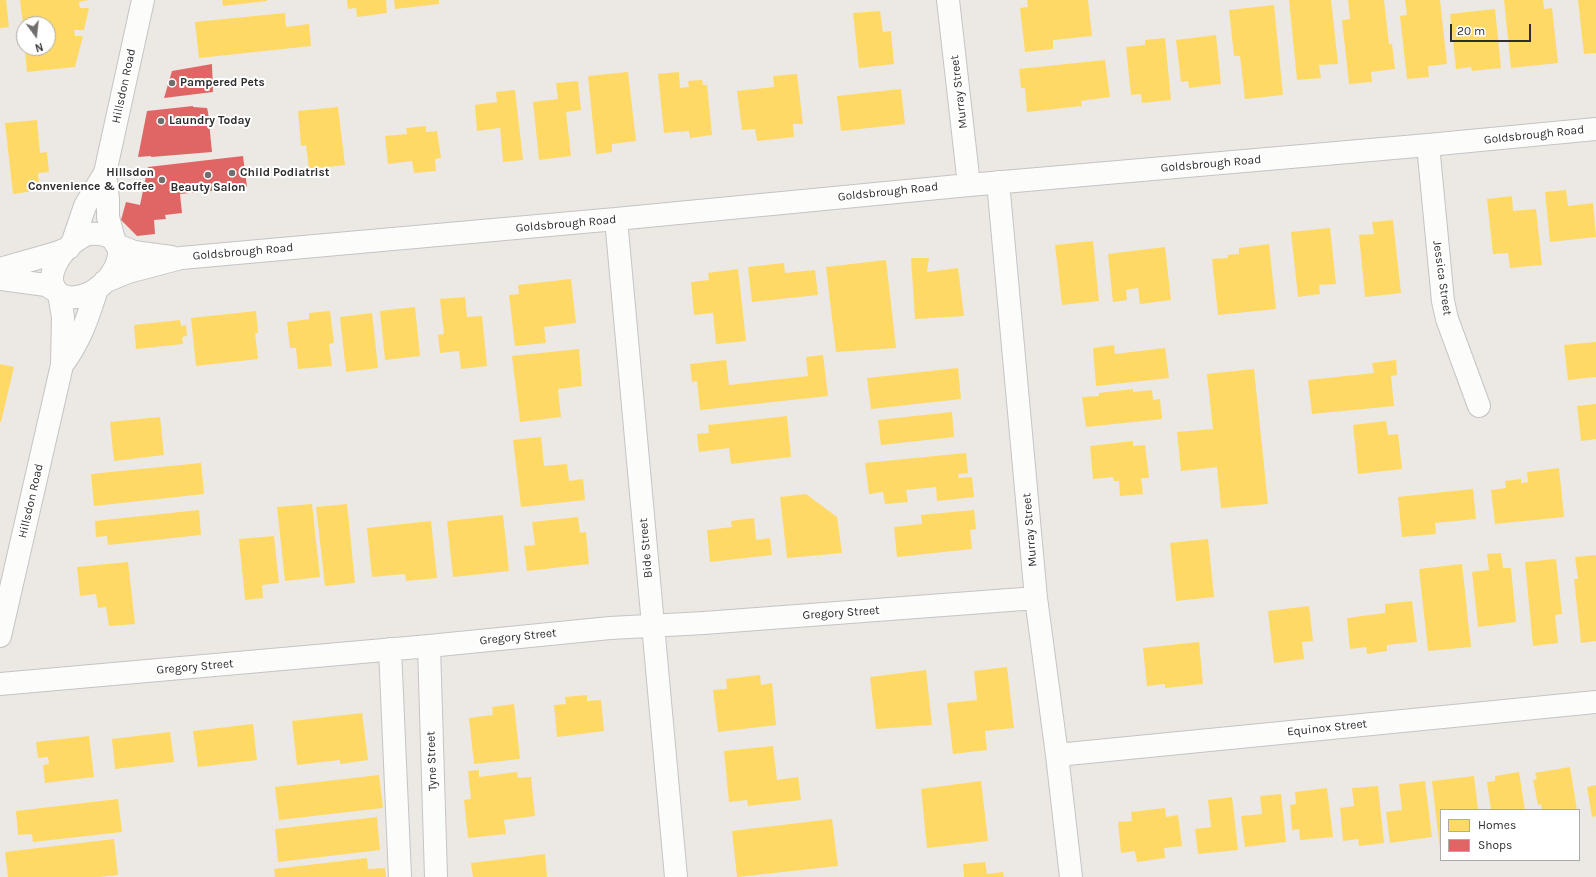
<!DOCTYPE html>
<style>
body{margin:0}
#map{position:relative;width:1596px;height:877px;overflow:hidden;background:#ece8e4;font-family:Karla,sans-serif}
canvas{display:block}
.legend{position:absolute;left:1440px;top:809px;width:140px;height:52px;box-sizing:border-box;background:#fff;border:1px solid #ababab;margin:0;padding:5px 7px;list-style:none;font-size:12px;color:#2e2e2e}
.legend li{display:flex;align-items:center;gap:8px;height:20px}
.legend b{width:20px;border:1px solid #ababab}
.north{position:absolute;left:16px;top:16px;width:40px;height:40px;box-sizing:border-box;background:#fff;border:1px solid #ababab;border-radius:50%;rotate:165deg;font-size:11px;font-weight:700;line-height:16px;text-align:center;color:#2e2e2e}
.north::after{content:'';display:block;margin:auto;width:14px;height:18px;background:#706f6e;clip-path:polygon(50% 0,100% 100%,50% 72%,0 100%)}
.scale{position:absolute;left:1450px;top:24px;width:81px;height:18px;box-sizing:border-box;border:2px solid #2e2e2e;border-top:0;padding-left:5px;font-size:12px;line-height:14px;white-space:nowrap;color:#2e2e2e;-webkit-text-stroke:3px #fff;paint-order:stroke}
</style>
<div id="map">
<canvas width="1596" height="877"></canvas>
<ul class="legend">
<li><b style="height:11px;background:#ffd966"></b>Homes</li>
<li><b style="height:11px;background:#e06666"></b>Shops</li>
</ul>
<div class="north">N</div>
<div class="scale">20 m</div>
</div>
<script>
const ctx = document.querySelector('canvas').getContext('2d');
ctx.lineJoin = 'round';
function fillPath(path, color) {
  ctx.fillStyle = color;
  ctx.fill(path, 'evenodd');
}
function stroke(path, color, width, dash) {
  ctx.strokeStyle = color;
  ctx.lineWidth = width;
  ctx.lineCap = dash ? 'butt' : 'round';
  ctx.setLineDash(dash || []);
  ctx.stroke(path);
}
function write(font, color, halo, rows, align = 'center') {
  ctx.font = font + ' Karla,sans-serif';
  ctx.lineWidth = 4;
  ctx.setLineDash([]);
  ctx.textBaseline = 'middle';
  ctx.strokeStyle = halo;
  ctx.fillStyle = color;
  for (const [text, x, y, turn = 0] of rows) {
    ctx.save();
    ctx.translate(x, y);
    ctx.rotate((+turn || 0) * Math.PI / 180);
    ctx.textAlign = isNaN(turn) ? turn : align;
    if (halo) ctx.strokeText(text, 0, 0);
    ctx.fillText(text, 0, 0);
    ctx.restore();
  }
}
fillPath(new Path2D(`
 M0 0H6L9 27 0 28Z
 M20 0H89L79 2 80 8H89L84 30H74L75 36H83L75 67 27 72 25 48H48V24H23Z
 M222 0H267V1L223 6Z
 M347 0H386L387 13 357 17 356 8 348 9Z
 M394 0H439V4L395 9Z
 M1027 0H1088L1092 36 1053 40V49L1025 52 1020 8 1028 7Z
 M1289 0H1331L1338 64 1319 65 1321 78 1297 80Z
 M1348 0H1384L1389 44H1392L1395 69 1371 72 1372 82 1349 84 1342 20 1350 19Z
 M1405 0H1440L1447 64 1428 66 1429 77 1407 79 1400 16 1407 15Z
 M1504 0H1543L1544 9 1552 8 1558 63 1511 68Z
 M1578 0H1596V53L1584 54Z
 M1274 5 1283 95 1245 99 1240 56H1234L1229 10Z
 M1495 9 1501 68 1472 71 1471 67 1456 69 1450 14Z
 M880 11 883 32 891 31 894 64 859 68 853 13Z
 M285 13 286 27 309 24 311 46 199 58 195 22Z
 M1216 35 1221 84 1189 88 1188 81 1181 82 1176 40Z
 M1165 38 1171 100 1142 103 1141 94 1131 95 1126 47 1145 45V40Z
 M1105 60 1110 97 1081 101 1082 106 1027 112 1025 88H1021L1019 69Z
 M628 72 636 141 612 144V152L596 154 588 76Z
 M679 72 680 88 689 87 688 81 702 80 703 85H707L712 135 690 138 689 131 664 133 658 74Z
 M797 74 803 124H793L794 137 757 141 755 129 742 130 737 91 774 87 773 76Z
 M578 81 581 110 566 112 571 156 539 160 533 102 558 99 556 83Z
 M901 89 905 124 841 131 837 96Z
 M515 90 523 160 503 162 500 128 477 131 475 105 497 102 496 92Z
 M338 107 345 165 309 169 306 145 301 146 298 111Z
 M37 120 40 153 47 152 49 172 38 173 39 182 33 183 34 191 13 194 5 123Z
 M426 126V132L437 131 441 158 435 159 436 171 414 173 412 161 388 164 385 136 407 134 406 128Z
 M1566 190 1568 206 1593 203 1596 237 1550 242 1545 192Z
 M1512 196 1513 211 1536 209 1542 265 1510 268 1508 253 1493 254 1487 199Z
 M1393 220 1401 293 1365 297 1359 235 1374 234 1372 222Z
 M1330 228 1336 284 1319 285 1320 294 1298 297 1291 232Z
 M1093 241 1099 301 1062 305 1055 245Z
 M1269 244 1276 309 1218 315 1212 259 1228 258 1227 255 1239 254V248Z
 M1165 247 1171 300 1140 304 1138 288 1126 290 1127 300 1113 302 1108 254Z
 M911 258H929L927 272 958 268 964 316 915 319Z
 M886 260 896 348 836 352 826 267Z
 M784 263 785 273 815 270 818 295 752 302 748 267Z
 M738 269 746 341 716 344 713 313 694 315 691 282 709 280 708 273Z
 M571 279 576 323 544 327 546 343 515 346 509 295 519 294 518 285Z
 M465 297 467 317 482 316 487 366 461 369 459 351 440 353 438 335 444 334 440 299Z
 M415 307 420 356 385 360 380 311Z
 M256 311 258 333H255L258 359 196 366 191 318Z
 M330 311 334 343 329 344 332 366 298 369 296 348H290L287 322 309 319V313Z
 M372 313 378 368 346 372 340 317Z
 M180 320 181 326 186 325 187 336 182 337 183 344 136 349 134 325Z
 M1596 342V377L1568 380 1564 345Z
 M1114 345 1115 354 1165 348 1169 378 1096 386 1093 348Z
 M579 349 582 386 558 389 561 417 520 422 512 356Z
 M823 355 828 396 700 410 697 381 692 382 690 364 726 360 729 385 808 376 806 357Z
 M1396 360 1397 375 1391 376 1394 406 1312 414 1308 380 1374 373 1372 363Z
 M0 364 14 367 1 422H0Z
 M958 368 961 399 871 409 867 378Z
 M1254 369 1268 504 1221 508 1217 467 1181 471 1177 432 1213 429 1207 374Z
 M1133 389V392L1152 390 1153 400 1160 399 1162 419 1086 427 1082 397 1099 396V393Z
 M1596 404V439L1581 441 1577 406Z
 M952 412 954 437 881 445 878 420Z
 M787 416 791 457 731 464 729 448 699 452 697 434 709 433 708 425Z
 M160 417 164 455 114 461 110 422Z
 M1386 421 1388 435 1398 434 1402 469 1358 474 1353 425Z
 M541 437 544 466 567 464 569 481 583 479 585 500 521 507 513 440Z
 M1133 441V446L1145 445 1149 478H1141L1143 494 1120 496 1119 481H1114L1113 477 1093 479 1090 446Z
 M966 453 968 473 958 474 959 478 972 477 974 497 937 501 936 487 906 490 908 502 885 504 883 492 869 494 865 463Z
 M201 463 204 494 94 506 91 474Z
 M1559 468 1564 517 1495 524 1491 490 1506 488 1505 481 1521 479V483L1528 482 1527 472Z
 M1473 489 1476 519 1435 523 1436 534 1402 537 1398 497Z
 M806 494 837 517 842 553 787 558 780 497Z
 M312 504 320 577 285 581 277 507Z
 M347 504 355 583 325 586 316 507Z
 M199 510 201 535 108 545 107 536 96 537 95 521Z
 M974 510 976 529 970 530 972 549 897 557 894 527 922 524 921 515Z
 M503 515 509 571 453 577 447 521Z
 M578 517 580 533 586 532 589 564 527 571 524 546 535 545 532 522Z
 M754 518 756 540 770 538 772 555 710 562 707 530 732 527 731 521Z
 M431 521 437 578 406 581 405 574 372 577 367 528Z
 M274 536 279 583 262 585 263 598 245 600 239 539Z
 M1208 539 1214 597 1176 601 1170 543Z
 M1501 553 1503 568H1511L1516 622 1478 627 1472 572 1489 570 1487 554Z
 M1596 555V641L1581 643 1574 579H1578L1575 557Z
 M1556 559 1562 614 1555 615 1558 643 1533 646 1525 562Z
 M128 562 135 624 109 626 106 607 98 608 96 594 80 596 77 567Z
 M1462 564 1471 647 1428 651 1419 569Z
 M1412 601 1417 642 1387 645V651L1367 654 1366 647 1350 649 1347 618 1385 613V604Z
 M1309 606 1313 641 1302 642 1304 659 1274 663 1268 611Z
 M1199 642 1203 684 1165 688V684L1147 686 1143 648Z
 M1007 667 1014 728 985 731 987 750 953 754 947 703 977 700 974 671Z
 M926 670 932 725 876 729 870 677Z
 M760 675 761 685 772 683 776 725 718 732 713 690 727 689 726 679Z
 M587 695V701L601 700 604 731 557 737 554 705 566 704 565 697Z
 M514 704 520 759 474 764 469 718 493 715 492 707Z
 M362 713 368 760 340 764V760L297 765 292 721Z
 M253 724 257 760 198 767 193 731Z
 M170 732 174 762 115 769 112 739Z
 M89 736 94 777 45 783 43 765 49 764 48 757 38 758 36 742Z
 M773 746 777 780 798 777 801 800 748 806 747 800 729 802 724 751Z
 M1570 767 1577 810H1542L1541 804 1538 805 1533 780 1537 779 1535 773Z
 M479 770V777L517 772 518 778 531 777 535 816 504 820 506 834 468 838 464 800 471 799 468 771Z
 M1519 772 1525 810H1491L1487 782 1495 781V776Z
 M379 775 383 808 279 820 275 787Z
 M1474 776 1478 810H1441L1440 850 1432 781Z
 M981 781 988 841 927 848 921 789Z
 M1425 781 1432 837 1390 843 1386 812 1402 810 1399 784Z
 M1596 785V816L1592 817 1587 787Z
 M1378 786 1384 843 1359 846 1358 839 1343 841 1340 808 1354 806 1352 788Z
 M1327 788 1333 837 1300 840 1299 829 1292 830 1290 805 1296 804 1295 792Z
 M1281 794 1286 842 1245 847 1241 816 1262 814 1260 796Z
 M1232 797 1238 850 1198 854 1195 829 1211 827 1208 800Z
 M118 799 122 832 33 842 32 834 18 835 16 811Z
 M1165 808 1166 817 1178 815 1182 846 1164 848 1165 858 1137 862 1135 851 1121 853 1118 822 1132 821 1131 812Z
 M377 817 380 850 278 862 275 829Z
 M832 819 838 866 737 877 732 831Z
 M114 839 118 875 99 877H8L5 852Z
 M545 854 547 877H473L471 863Z
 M367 858 368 869 385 868 386 877H275L274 869Z
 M985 862 987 874 1003 872 1004 877H964L963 864Z`), '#ffd966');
fillPath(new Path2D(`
 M212 64 213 92 164 98 172 71Z
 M193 106V107L207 108 208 112 212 152 151 157V156L138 157 147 111Z
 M243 156 247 187 180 194 182 213 165 215 166 219 154 220 155 234 137 236 121 220 126 202 140 205 148 167Z`), '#e06666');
const street = new Path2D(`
 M948 0 969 185
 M1428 145 1443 301 1447 319 1479 406
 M998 182 1036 598 1057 755 1071 877
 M616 219 676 877
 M88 234C144 230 114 292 77 297 56 300 47 284 55 266 61 252 74 240 88 234Z
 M115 243 108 217V199L105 173 143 0
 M72 244 85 206 105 173
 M117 245 134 252 171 257
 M0 269 56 253 69 248
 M0 279 46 285 57 292
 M104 282 128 272 181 258 616 219 969 185 1428 145 1596 129
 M62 365C80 342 88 317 97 289
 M0 636 62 365 63 317 59 294
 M429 646 436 877
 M390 649 400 877
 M0 684 429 646 610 628 704 623 1036 598
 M1057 755 1596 702`);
stroke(street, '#c5c4c5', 24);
stroke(street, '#fcfcfb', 22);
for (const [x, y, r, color] of [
 [172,83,4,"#706f6e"],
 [161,121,4,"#706f6e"],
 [232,173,4,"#706f6e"],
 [208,175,4,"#706f6e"],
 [162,180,4,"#706f6e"]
]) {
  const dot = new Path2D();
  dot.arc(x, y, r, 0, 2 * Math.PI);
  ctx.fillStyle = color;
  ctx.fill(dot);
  stroke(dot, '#fff', 1.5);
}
write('bold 12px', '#2e2e2e', '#fff', [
 ["Pampered Pets",180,83],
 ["Laundry Today",169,121],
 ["Hillsdon",154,173,"right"],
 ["Convenience & Coffee",154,187,"right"],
 ["Child Podiatrist",240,173],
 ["Beauty Salon",208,188,"center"]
], 'left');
write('12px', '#2e2e2e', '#fff', [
 ["Hillsdon Road",124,86,-78],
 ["Murray Street",959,92,-97],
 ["Goldsbrough Road",1534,135,-6],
 ["Goldsbrough Road",1211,164,-5],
 ["Goldsbrough Road",888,192,-6],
 ["Goldsbrough Road",566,224,-5],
 ["Goldsbrough Road",243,252,-5],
 ["Jessica Street",1442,278,82],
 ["Hillsdon Road",31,501,-77],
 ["Murray Street",1030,530,-95],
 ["Bide Street",646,548,-95],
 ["Gregory Street",841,613,-4],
 ["Gregory Street",518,637,-6],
 ["Gregory Street",195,667,-5],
 ["Equinox Street",1327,728,-6],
 ["Tyne Street",432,761,-92]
]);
</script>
